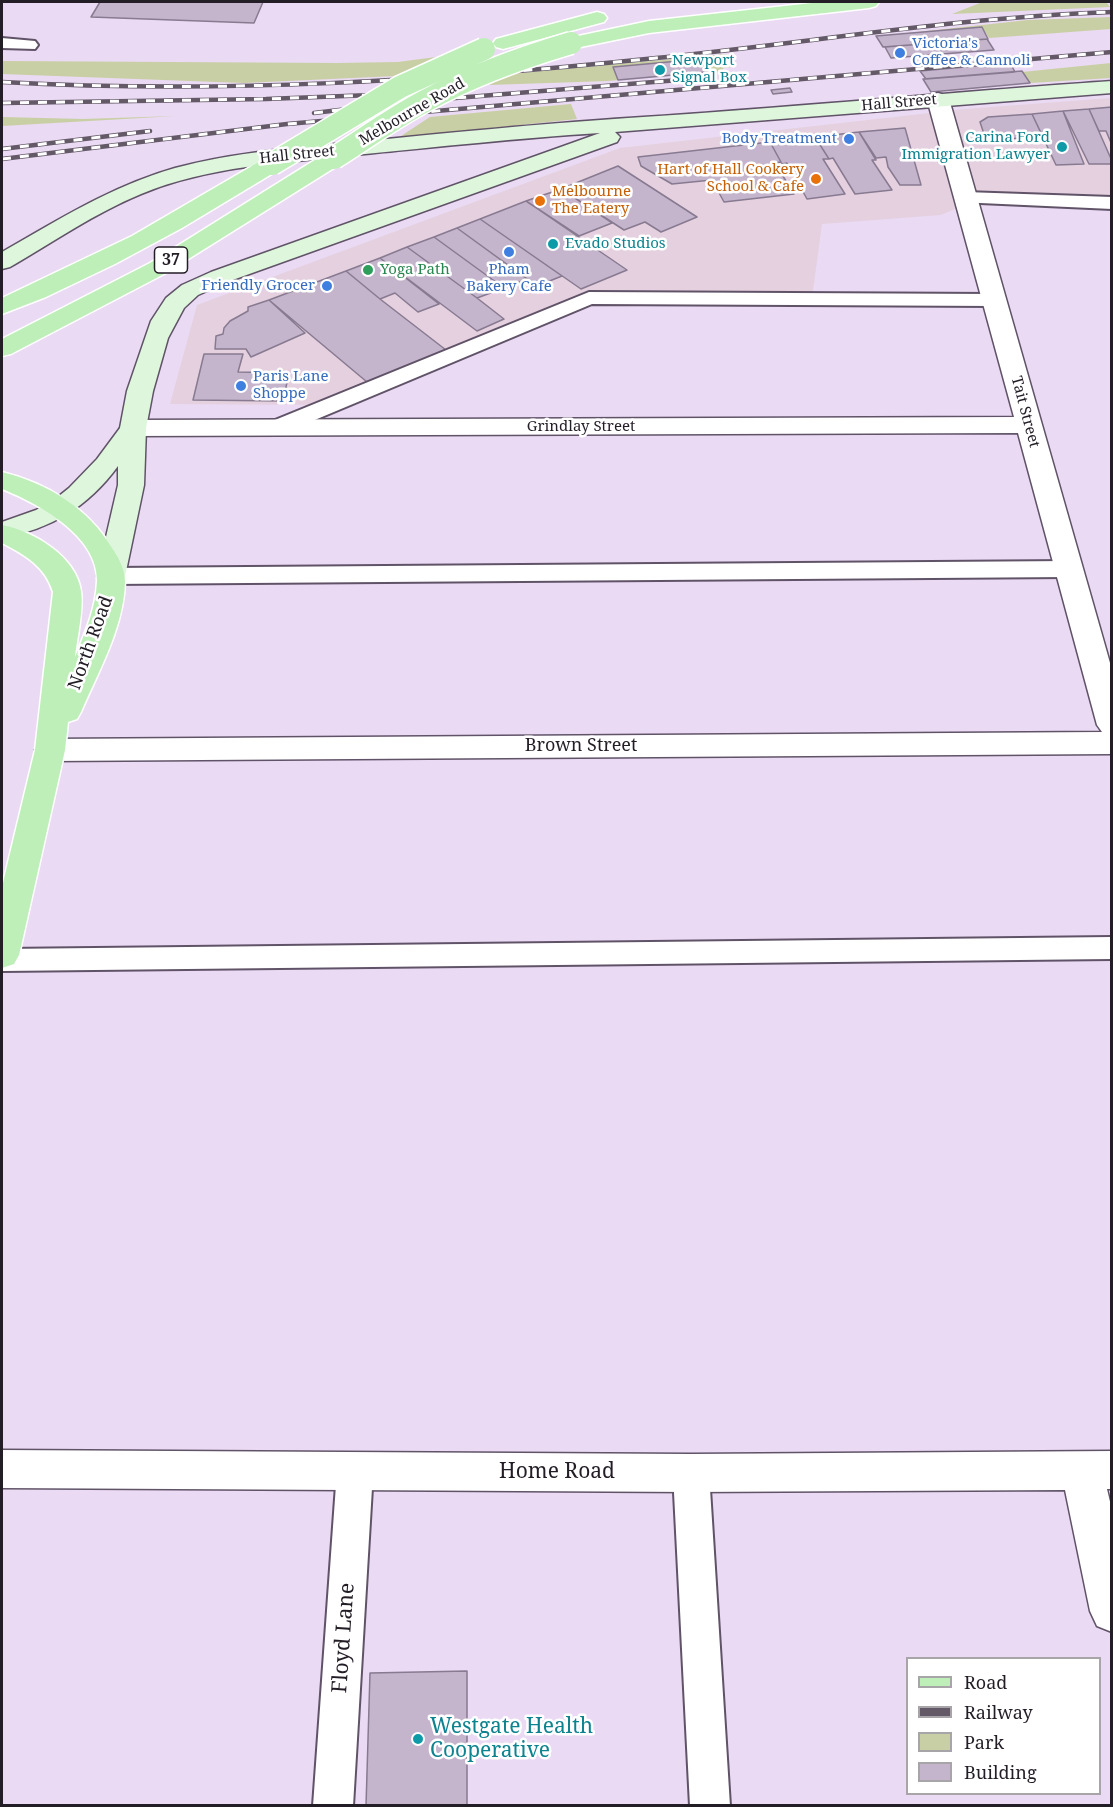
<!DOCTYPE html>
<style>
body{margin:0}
#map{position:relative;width:1113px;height:1807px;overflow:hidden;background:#eadaf3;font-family:"Noto Serif",serif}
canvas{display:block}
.frame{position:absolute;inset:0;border:3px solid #231d26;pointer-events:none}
.legend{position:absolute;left:906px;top:1657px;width:195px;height:138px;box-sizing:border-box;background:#fff;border:2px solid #a7a5a8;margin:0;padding:8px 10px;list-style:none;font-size:18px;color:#231d26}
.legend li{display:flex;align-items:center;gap:12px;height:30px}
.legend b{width:30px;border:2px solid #a7a5a8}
</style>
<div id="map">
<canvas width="1113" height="1807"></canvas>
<div class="frame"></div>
<ul class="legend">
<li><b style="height:8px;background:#beefb9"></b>Road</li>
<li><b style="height:8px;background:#635967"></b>Railway</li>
<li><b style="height:16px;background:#c9cfa4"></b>Park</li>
<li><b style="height:16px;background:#c4b5cd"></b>Building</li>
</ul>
</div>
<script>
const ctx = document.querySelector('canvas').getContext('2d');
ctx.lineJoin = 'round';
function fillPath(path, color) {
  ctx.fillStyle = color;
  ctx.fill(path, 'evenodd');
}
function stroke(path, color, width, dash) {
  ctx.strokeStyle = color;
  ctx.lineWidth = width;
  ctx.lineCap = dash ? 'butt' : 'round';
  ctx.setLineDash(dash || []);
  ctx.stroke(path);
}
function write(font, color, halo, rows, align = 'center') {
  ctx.font = font + ' "Noto Serif",serif';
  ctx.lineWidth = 5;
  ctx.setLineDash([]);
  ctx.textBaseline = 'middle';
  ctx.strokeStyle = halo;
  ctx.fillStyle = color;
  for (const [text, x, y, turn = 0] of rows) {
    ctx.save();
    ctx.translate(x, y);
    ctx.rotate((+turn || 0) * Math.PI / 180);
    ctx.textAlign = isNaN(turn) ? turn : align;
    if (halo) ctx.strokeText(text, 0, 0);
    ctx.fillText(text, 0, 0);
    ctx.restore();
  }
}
fillPath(new Path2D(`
 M1111 98V198L992 193 941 215 822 224 812 298 591 294 325 405 170 404 197 305 620 148 965 109Z`), '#e4d0df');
fillPath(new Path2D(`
 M992 2H1106L1110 7 952 14 980 3Z
 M1111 17V29L989 38 982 27 899 34 1028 20Z
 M726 54 732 67 723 68 724 71 608 81 489 85 510 74Z
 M436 57 396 76 244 83 2 74V61L338 63 398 62Z
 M1111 63V78L1030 83 1022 72Z
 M571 104 577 119 398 138 430 117Z
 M176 116 2 126V117L83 119Z`), '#c9cfa4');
const building = new Path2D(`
 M100 2H263L254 23 91 17Z
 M982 27 988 39 883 47 876 36Z
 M987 39 994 50 891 58 885 47Z
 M701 59 707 72 618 80 613 67Z
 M1010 63 1015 72 926 79 920 71Z
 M1022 71 1030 83 931 92 923 79Z
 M790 88 792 92 773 94 771 90Z
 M1112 107V145L1106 131H1099L1089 109Z
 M1089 109 1112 161V164H1089L1063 111Z
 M1063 111 1070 129 1084 164 1056 165 1032 114Z
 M1032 114 1043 137 986 140 980 122 988 117Z
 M905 128 921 185H900L888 167 886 157 876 158 859 132Z
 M859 132 876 160H872L892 190 855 194 833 158 829 159 815 137Z
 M815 137 829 159H823L845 194 807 199 787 163 782 164 770 142Z
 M770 142 781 162 775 163 794 194 724 202 712 180 672 184 641 166 638 157Z
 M618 166 697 217 661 232 645 222 624 230 561 189Z
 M561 189 612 223 579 236 526 201Z
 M526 201 627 270 581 289 480 219Z
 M480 219 562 276 537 286 457 228Z
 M457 228 527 279 504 288 434 237Z
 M434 237 504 288 477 298 407 247Z
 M407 247 477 298 504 319 477 331 380 258Z
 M380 258 439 304 418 312 395 293 380 299 346 271Z
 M346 271 380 299 446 350 367 382 269 300Z
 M269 300 305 333 251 357 246 349H215L216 336 223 334 224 328 230 321 248 311V307Z
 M204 354H243L238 372 289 373 283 401 193 400Z
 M467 1671V1806H366L370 1673Z`);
fillPath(building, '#c4b5cd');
stroke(building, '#887a90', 1.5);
const lane = new Path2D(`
 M2 38 35 41 38 45 35 49 2 48Z
 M965 192 1112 197V209L958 202 955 198 958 194Z
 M589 292 994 294 1001 296 1004 300 1001 304 994 306 592 304 286 432 278 434 270 432 267 427 270 422Z
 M1069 561 1078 564 1081 569 1078 574 1069 577 111 584 102 581 99 576 102 571 111 568Z
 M1112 937V959L2 971V949Z
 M355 1454 368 1459 373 1471 353 1806H313L337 1471 342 1459Z
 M691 1456 704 1461 709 1473 730 1806H690L673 1473 678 1461Z`);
const street = new Path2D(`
 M938 93 945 95 949 99 1112 670V754L50 761 39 758 35 750 39 742 50 739 1102 732 1097 725 1018 433 133 436 124 434 120 428 124 422 133 420 1014 417 927 99 931 95Z
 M2 1450 691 1454 1112 1451V1489H1107L1112 1510V1632L1097 1626 1090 1611 1065 1490 691 1492 2 1488Z`);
const secondary = new Path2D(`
 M1112 81V93L615 132 620 137 617 142 227 282 198 295 184 308 168 338 153 391 146 428 144 485 125 576 121 582 111 585 101 582 97 576 118 485V466C88 507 51 529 2 538V522L36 510 54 500 69 488 97 459 120 428 127 391 151 321 166 298 182 285 211 272 600 133C518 138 437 147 355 155 283 163 209 166 141 194 95 213 53 242 10 267L2 269V252C58 220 112 186 175 168 234 152 295 148 356 142 446 133 537 124 628 118 789 108 950 92 1112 81Z`);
const primary = new Path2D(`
 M821 2H879L876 6 869 8 649 33 571 49 564 47 561 43 564 39 649 21Z
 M597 12 604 14 607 18 604 22 503 49 496 47 493 43 496 39Z
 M334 151 342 153 345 158 342 163 166 273 11 354 2 356V339L150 263 326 153Z
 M272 157 280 159 283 164 280 169 182 228 115 264 46 297 2 314V298L132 236 264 159Z
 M2 472C47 483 88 508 112 548 119 558 125 570 125 582 124 627 98 672 81 712L77 719 68 722 65 750 19 955 14 964 2 968V887L35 750 53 592C45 566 25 555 2 543V525C33 531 76 556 81 591 84 609 77 638 75 657 85 633 96 608 97 581 98 535 37 503 2 489Z`);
stroke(lane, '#605368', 4);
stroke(street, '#605368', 3);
stroke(secondary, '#605368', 3);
stroke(primary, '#fff', 3);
fillPath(lane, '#fff');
fillPath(street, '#fff');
fillPath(secondary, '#def7dc');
fillPath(primary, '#beefb9');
const rail = new Path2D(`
 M2 82C224 94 435 81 656 58 808 43 959 17 1112 12
 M2 103 266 99 424 93
 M314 113 406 102 691 79
 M2 149 150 131
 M2 159 287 124 1112 52`);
stroke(rail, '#635967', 4.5);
stroke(rail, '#fff', 3, [9]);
const primaryBridge = new Path2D(`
 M334 158C364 139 393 118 425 101 471 76 520 58 571 43
 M272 164 400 87 484 49`);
stroke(primaryBridge, '#fff', 25, []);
stroke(primaryBridge, '#beefb9', 22);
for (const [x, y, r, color] of [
 [900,53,6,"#3f7fe0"],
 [660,70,6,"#0f9aa8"],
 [849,139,6,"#3f7fe0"],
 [1062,147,6,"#0f9aa8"],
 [816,179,6,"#e8710a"],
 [540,201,6,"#e8710a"],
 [553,244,6,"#0f9aa8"],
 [509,252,6,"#3f7fe0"],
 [368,270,6,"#2e9e5b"],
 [327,286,6,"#3f7fe0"],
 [241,386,6,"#3f7fe0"],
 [418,1739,6,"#0f9aa8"]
]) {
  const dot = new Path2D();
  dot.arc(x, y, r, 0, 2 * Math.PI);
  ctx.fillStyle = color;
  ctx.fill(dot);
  stroke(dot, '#fff', 2);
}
write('15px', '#366cbe', '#fff', [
 ["Victoria's",912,44],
 ["Coffee & Cannoli",912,61],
 ["Body Treatment",837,139,"right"],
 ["Pham",509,270,"center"],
 ["Bakery Cafe",509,287,"center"],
 ["Friendly Grocer",315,286,"right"],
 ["Paris Lane",253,377],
 ["Shoppe",253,394]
], 'left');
write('15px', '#0d838f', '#fff', [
 ["Newport",672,61],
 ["Signal Box",672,78],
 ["Carina Ford",1050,138,"right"],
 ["Immigration Lawyer",1050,155,"right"],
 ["Evado Studios",565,244]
], 'left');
write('15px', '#231d26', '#fff', [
 ["Hall Street",899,103,-5],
 ["Melbourne Road",412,112,-30],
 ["Hall Street",297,155,-6],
 ["Tait Street",1025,412,75],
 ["Grindlay Street",581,427]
]);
write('15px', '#c56008', '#fff', [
 ["Hart of Hall Cookery",804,170],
 ["School & Cafe",804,187],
 ["Melbourne",552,192,"left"],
 ["The Eatery",552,209,"left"]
], 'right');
write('15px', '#27864d', '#fff', [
 ["Yoga Path",380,270]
], 'left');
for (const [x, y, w] of [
 [171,260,33]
]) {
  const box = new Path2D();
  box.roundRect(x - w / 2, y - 13, w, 26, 4.5);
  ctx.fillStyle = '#fff';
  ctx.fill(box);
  stroke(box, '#231d26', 1.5);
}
write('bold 16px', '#231d26', null, [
 ["37",171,260]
]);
write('18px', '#231d26', '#fff', [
 ["North Road",91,643,-70],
 ["Brown Street",581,746]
]);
write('21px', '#231d26', '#fff', [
 ["Home Road",557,1472],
 ["Floyd Lane",344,1638,-86]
]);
write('21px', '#0d838f', '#fff', [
 ["Westgate Health",430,1727],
 ["Cooperative",430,1751]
], 'left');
</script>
